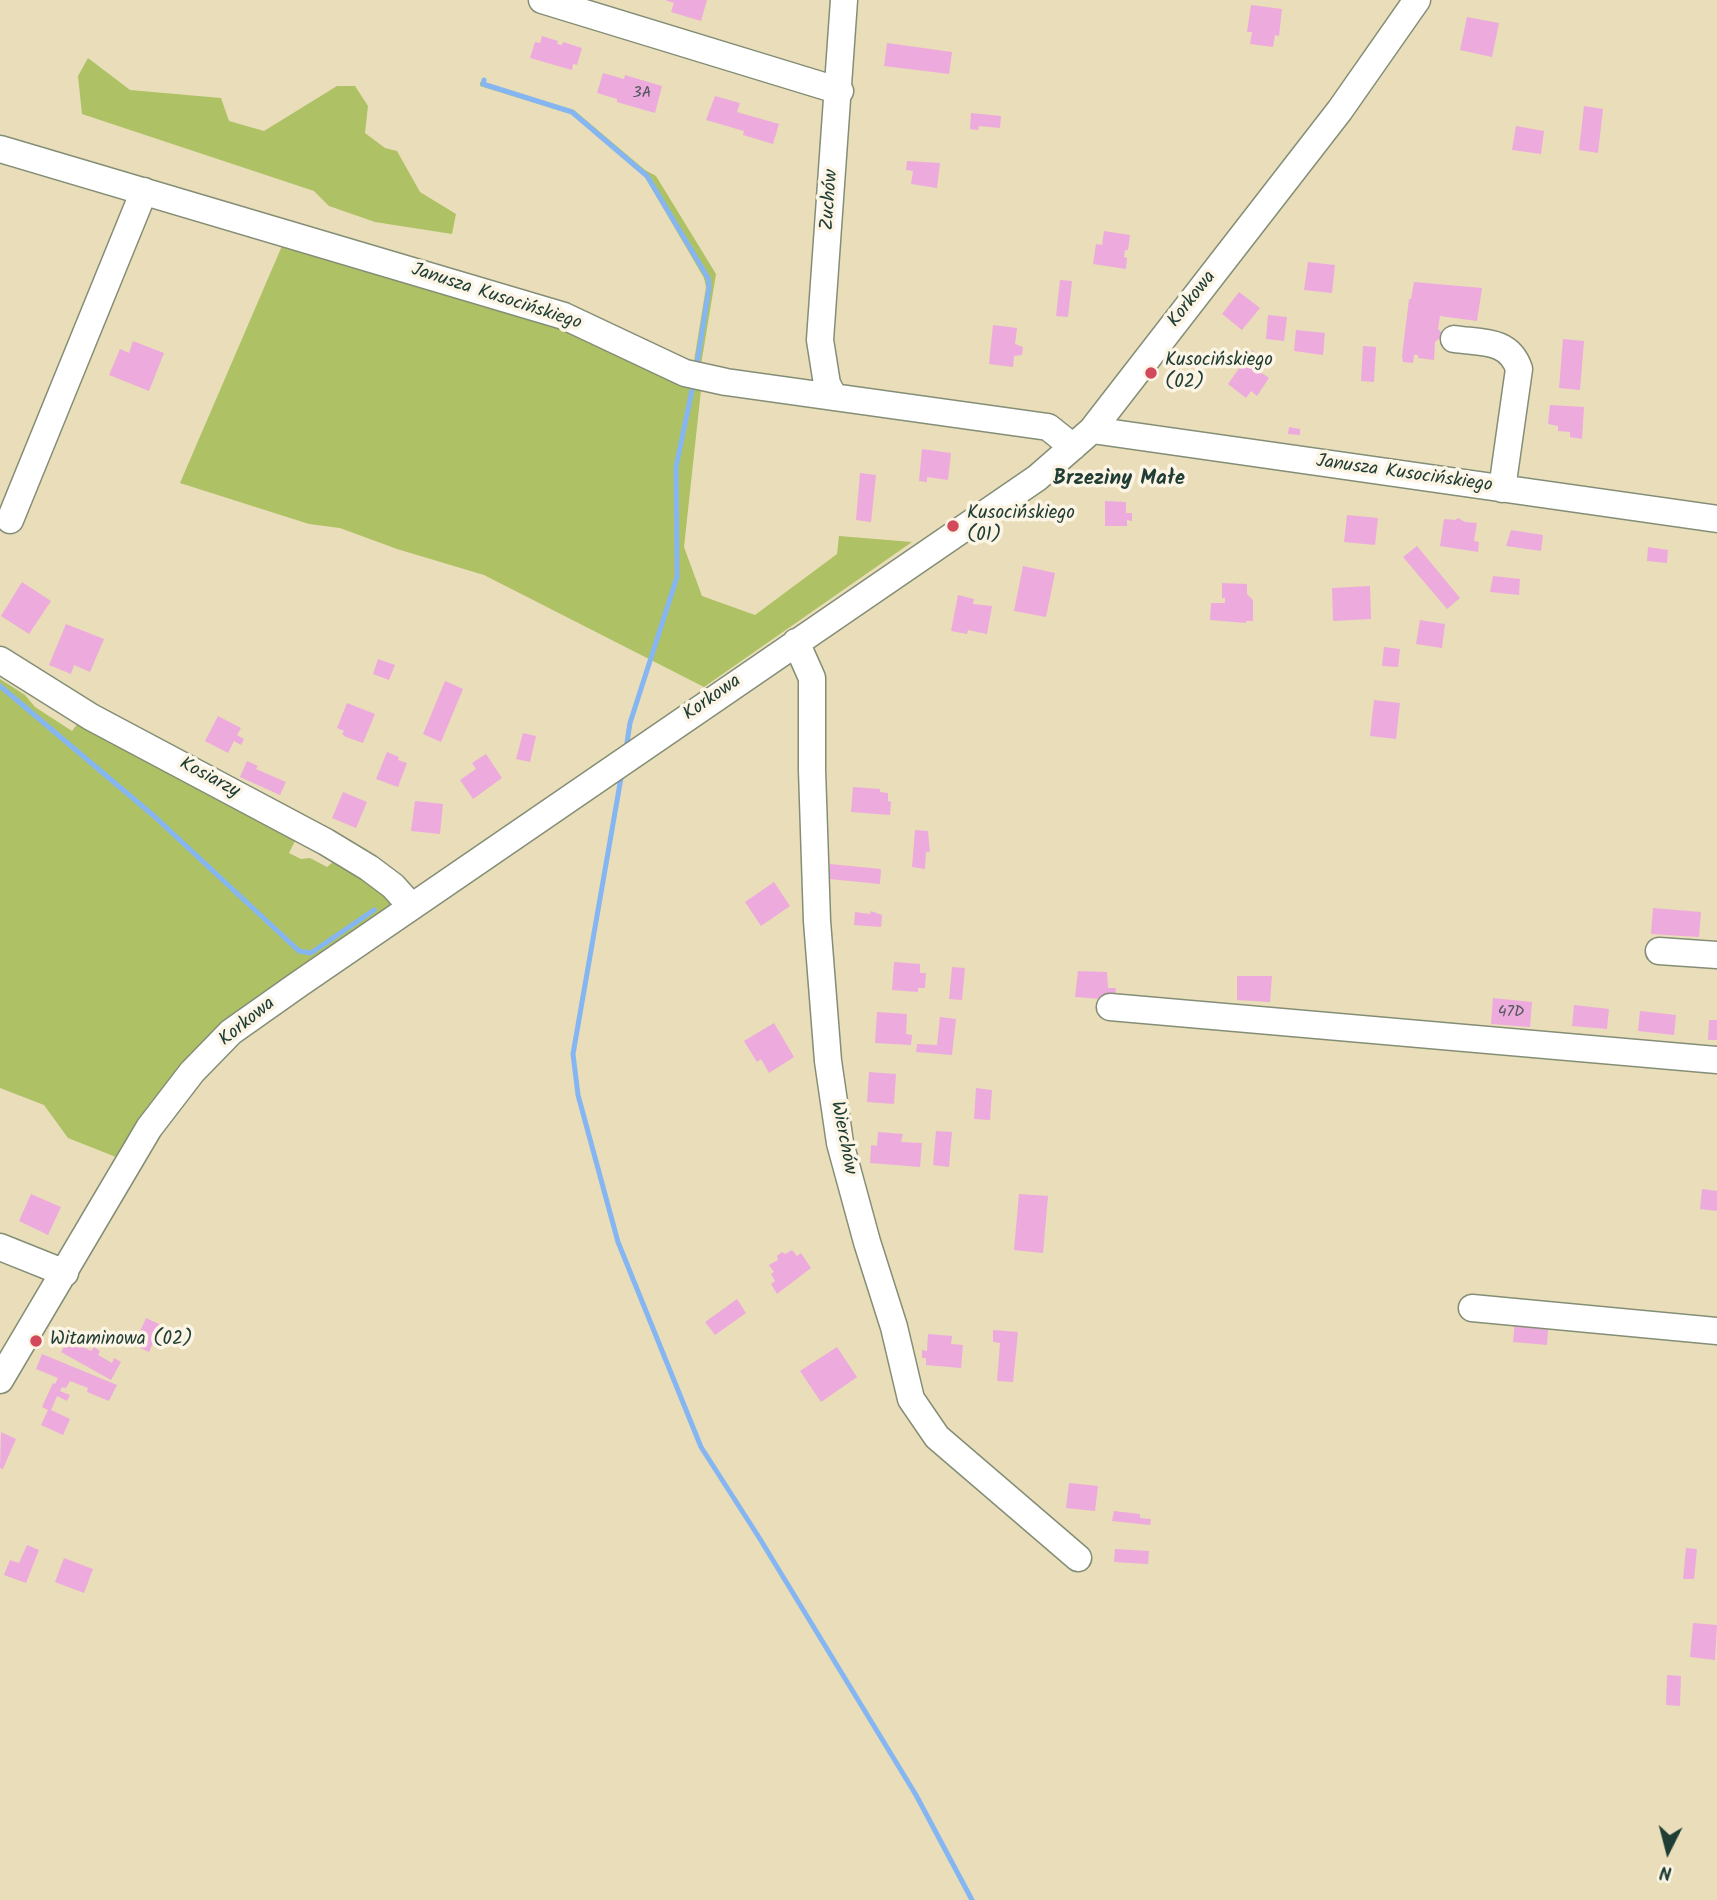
<!DOCTYPE html>
<meta charset="utf-8">
<style>
body{margin:0}
#map{position:relative;width:1717px;height:1900px;overflow:hidden;background:#e9deb9;font-family:Kalam,sans-serif}
canvas{display:block}
.north{position:absolute;left:1633px;top:1816px;width:70px;height:70px;-webkit-text-stroke:5px #fcf5e5;paint-order:stroke;rotate:186deg;font-size:19px;font-weight:700;line-height:28px;text-align:center;color:#1f3d34}
.north::after{content:'';display:block;margin:auto;width:24px;height:32px;background:#1f3d34;clip-path:polygon(50% 0,100% 100%,50% 72%,0 100%)}
</style>
<div id="map">
<canvas width="1717" height="1900"></canvas>
<div class="north">N</div>
</div>
<script>
const ctx = document.querySelector('canvas').getContext('2d');
ctx.lineJoin = 'round';
function fillPath(path, color) {
  ctx.fillStyle = color;
  ctx.fill(path, 'evenodd');
}
function stroke(path, color, width, dash) {
  ctx.strokeStyle = color;
  ctx.lineWidth = width;
  ctx.lineCap = dash ? 'butt' : 'round';
  ctx.setLineDash(dash || []);
  ctx.stroke(path);
}
function write(font, color, halo, rows, align = 'center') {
  ctx.font = font + ' Kalam,sans-serif';
  ctx.lineWidth = 7;
  ctx.setLineDash([]);
  ctx.textBaseline = 'middle';
  ctx.strokeStyle = halo;
  ctx.fillStyle = color;
  for (const [text, x, y, turn = 0] of rows) {
    ctx.save();
    ctx.translate(x, y);
    ctx.rotate((+turn || 0) * Math.PI / 180);
    ctx.textAlign = isNaN(turn) ? turn : align;
    if (halo) ctx.strokeText(text, 0, 0);
    ctx.fillText(text, 0, 0);
    ctx.restore();
  }
}
fillPath(new Path2D(`
 M88 58 130 90 221 98 229 121 264 131 337 86H355L368 106 365 133 385 148 397 151 420 192 456 214 452 234 375 222 329 206 314 191 82 114 78 76Z
 M480 82 574 110 645 170 656 176 716 274 700 371 652 350 694 361 706 287 704 278 645 177 571 114 480 86Z
 M285 239 454 287 715 388 717 394 701 390 684 547 702 596 755 615 837 554 839 536 912 542 704 687 484 575 397 549 340 528 309 524 180 483Z
 M0 679 25 695 35 707 72 731 82 718 299 833 289 853 301 859 310 858 327 867 333 862 341 861 396 905 305 968 121 1159 68 1138 44 1105 0 1088Z`), '#aec164');
stroke(new Path2D(`
 M484 80 483 84 572 112 647 176 708 278 709 288 697 364
 M0 686 154 816 299 951 311 953 374 910
 M626 749 630 723 677 577 676 467 692 390
 M622 772 573 1054 578 1095 618 1242 701 1447 760 1539 916 1795 972 1900`), '#86b6f2', 5);
fillPath(new Path2D(`
 M665 0H707L701 21 671 12 674 3Z
 M1251 5 1282 9 1279 36 1275 35 1273 47 1250 44 1252 32H1247Z
 M1467 17 1499 23 1492 57 1460 50Z
 M542 36 558 41 557 44 562 45 563 42 582 48 577 65 573 64 572 70 530 58 535 42 540 43Z
 M887 43 952 52 949 74 884 66Z
 M603 73 624 79 625 75 662 86 655 113 617 102V99L597 93Z
 M715 96 740 103 737 112 779 124 773 144 743 135 744 131 706 120Z
 M1584 106 1603 109 1598 153 1579 150Z
 M971 113 1001 116 1000 128 979 126 978 130 970 129Z
 M1516 126 1544 131 1541 154 1512 150Z
 M907 161 940 163 937 188 911 184 913 171 906 170Z
 M1104 231 1130 235 1128 250H1125L1124 257 1127 258 1126 269 1093 264 1096 244 1102 245Z
 M1308 262 1335 265 1332 293 1304 290Z
 M1060 280 1072 281 1068 317 1056 316Z
 M1414 282 1482 288 1477 321 1440 316 1438 329 1442 333 1441 337 1435 342 1434 360 1418 358V355H1414L1413 363 1403 362 1402 356 1409 299H1411Z
 M1239 292 1260 308 1242 330 1222 314Z
 M1268 315 1287 317 1284 341 1266 339Z
 M993 325 1017 328 1015 344 1023 347 1022 355 1014 356 1013 367 989 364Z
 M1296 330 1325 333 1323 355 1294 351Z
 M1563 339 1584 341 1580 390 1559 388Z
 M133 341 164 353 149 391 109 375 120 349 129 353Z
 M1363 346 1376 347 1374 382 1361 381Z
 M1252 350 1263 359 1256 369 1269 378 1257 396 1251 391 1246 398 1228 384Z
 M1550 405 1584 407 1582 439 1570 437V432L1558 431V426L1548 424Z
 M1289 427 1300 429V435L1288 434Z
 M922 449 951 453 948 480 927 477V482L919 481Z
 M860 473 876 475 871 522 856 520Z
 M1105 501 1126 502V513H1132V521L1127 520V526H1105Z
 M1347 515 1378 518 1375 545 1344 542Z
 M1458 518 1465 522 1477 523 1474 541 1479 542 1478 552 1440 546 1444 519 1455 520Z
 M1511 530 1543 535 1541 551 1506 546Z
 M1417 546 1460 598 1447 609 1403 557Z
 M1648 547 1668 550 1667 563 1647 561Z
 M1023 566 1055 573 1046 617 1014 611Z
 M1493 576 1520 579 1519 595 1490 592Z
 M22 582 51 601 29 634 1 616Z
 M1222 583 1247 584V594L1253 600V621H1246V623L1210 620 1211 603H1225V598H1222Z
 M1370 586 1371 619 1333 621 1332 588Z
 M958 595 974 599 973 604 992 606 987 634 968 630 967 634 951 631Z
 M1420 620 1445 624 1442 648 1416 644Z
 M66 624 104 639 90 672 74 665 71 674 49 665Z
 M1384 647 1400 649 1398 667 1382 666Z
 M378 659 395 665 389 680 373 674Z
 M445 681 463 689 441 742 423 734Z
 M1374 700 1400 703 1396 739 1370 736Z
 M347 703 375 714 363 743 346 737 342 734 344 731 337 728Z
 M218 716 241 728 237 735 244 739 241 745 234 741 228 753 205 741Z
 M523 733 536 736 530 762 516 759Z
 M387 752 399 757 398 760 407 763 398 787 376 779Z
 M486 754 502 778 473 799 460 780 476 769 472 763Z
 M247 761 258 766 256 769 286 782 280 795 240 777Z
 M853 787 880 789V792L888 793V801L891 802 890 815 851 812Z
 M343 792 367 802 356 828 332 818Z
 M415 801 443 804 440 834 411 831Z
 M915 830 928 831 930 852H926L925 869 912 867Z
 M830 864 881 869 880 884 829 879Z
 M774 882 790 906 761 926 745 902Z
 M1653 908 1701 912 1699 937 1651 934Z
 M871 911 882 915 881 927 854 925 855 912 870 914Z
 M894 962 920 964V973H926L925 988H918V992L892 990Z
 M952 967 965 968 962 1000 949 999Z
 M1078 971 1107 972 1108 988H1116L1115 1000 1075 997Z
 M1237 976H1272L1270 1002 1237 1000Z
 M1493 998 1532 1002 1530 1027 1491 1024Z
 M1574 1005 1609 1009 1607 1029 1572 1026Z
 M1640 1011 1676 1015 1674 1035 1638 1031Z
 M877 1012 907 1014 906 1034 912 1035 911 1045 875 1043Z
 M940 1017 956 1019 952 1055 916 1052 917 1044 937 1045Z
 M1709 1020H1717V1040H1708Z
 M774 1023 794 1057 769 1073 761 1059 757 1062 744 1041Z
 M869 1072 896 1074 894 1104 867 1102Z
 M976 1088 992 1090 990 1120 974 1119Z
 M936 1131 952 1132 949 1167 933 1165Z
 M878 1132 903 1134 901 1142 922 1143 920 1167 870 1163 871 1145 877 1146Z
 M1702 1189 1717 1191V1211L1700 1209Z
 M31 1194 61 1207 48 1235 19 1221Z
 M1019 1194 1048 1196 1043 1253 1014 1250Z
 M792 1250 797 1256 801 1253 811 1268 777 1294 771 1284 775 1281 771 1274 774 1272 769 1265 778 1260 777 1256 782 1252 785 1254Z
 M737 1299 746 1313 715 1335 705 1322Z
 M146 1318 161 1325 149 1352 134 1345Z
 M1515 1320 1545 1322V1329L1548 1330 1547 1345 1513 1342Z
 M993 1330 1018 1332 1013 1382 997 1381 1000 1343 993 1342Z
 M928 1334 952 1336 951 1344 963 1345 961 1368 926 1365V1358H922V1350L927 1351Z
 M69 1339 91 1351 94 1347 100 1351 98 1355 112 1363 114 1358 121 1362 111 1380 61 1352Z
 M837 1347 857 1377 821 1402 800 1371Z
 M42 1354 117 1385 109 1401 87 1392 88 1388 70 1381 66 1388 62 1387 60 1391 70 1395 67 1401 57 1396 51 1410 70 1419 63 1435 41 1425 48 1410 42 1407 53 1383 55 1384 58 1378 36 1369Z
 M1 1432 16 1439 3 1469 0 1468Z
 M1069 1483 1098 1486 1095 1511 1066 1508Z
 M1114 1511 1140 1514V1518L1151 1519 1150 1525 1112 1521Z
 M27 1545 39 1550 26 1583 4 1575 10 1560 19 1563Z
 M1686 1548 1697 1549 1694 1579H1683Z
 M1115 1549 1149 1551 1148 1564 1114 1562Z
 M64 1558 93 1569 84 1593 55 1582Z
 M1693 1623 1717 1625 1715 1660 1690 1657Z
 M1667 1675 1681 1676 1680 1706 1666 1705Z`), '#edaadd');
const minor = new Path2D(`
 M542 0 840 91
 M0 149 564 316 685 373 726 382 1048 427 1073 447
 M1454 339C1482 343 1509 339 1519 369L1502 489
 M834 397 827 384 820 340 844 0
 M1092 430 1717 519
 M10 520 144 191
 M796 642 812 678V770L817 921 828 1061 840 1143 867 1242 894 1327 911 1399 937 1437 1078 1558
 M0 660 91 717 326 842 369 868 393 886 411 906
 M1659 951 1717 955
 M1110 1007 1717 1060
 M0 1247 65 1273
 M1472 1308 1717 1331
 M0 1380 149 1128 192 1072 231 1032 299 984 1037 478 1092 430 1340 110 1417 0`);
stroke(minor, '#848e76', 29);
stroke(minor, '#fff', 26);
for (const [x, y, r, color] of [
 [1151,373,7,"#d1495b"],
 [953,526,7,"#d1495b"],
 [36,1341,7,"#d1495b"]
]) {
  const dot = new Path2D();
  dot.arc(x, y, r, 0, 2 * Math.PI);
  ctx.fillStyle = color;
  ctx.fill(dot);
  stroke(dot, '#fcf5e5', 2.5);
}
write('16px', '#52585e', null, [
 ["3A",642,94],
 ["47D",1511,1013]
]);
write('19px', '#1f3d34', '#fcf5e5', [
 ["Zuchów",831,200,-86],
 ["Janusza Kusocińskiego",496,298,18],
 ["Korkowa",1193,300,-52],
 ["Janusza Kusocińskiego",1404,475,8],
 ["Korkowa",713,699,-35],
 ["Kosiarzy",209,779,28],
 ["Korkowa",248,1023,-39],
 ["Wierchów",842,1138,79]
]);
write('19px', '#1f3d34', '#fcf5e5', [
 ["Kusocińskiego",1165,362],
 ["(02)",1165,384],
 ["Kusocińskiego",967,515],
 ["(01)",967,537],
 ["Witaminowa (02)",50,1341]
], 'left');
write('bold 21px', '#1f3d34', '#fcf5e5', [
 ["Brzeziny Małe",1119,480]
]);
</script>
